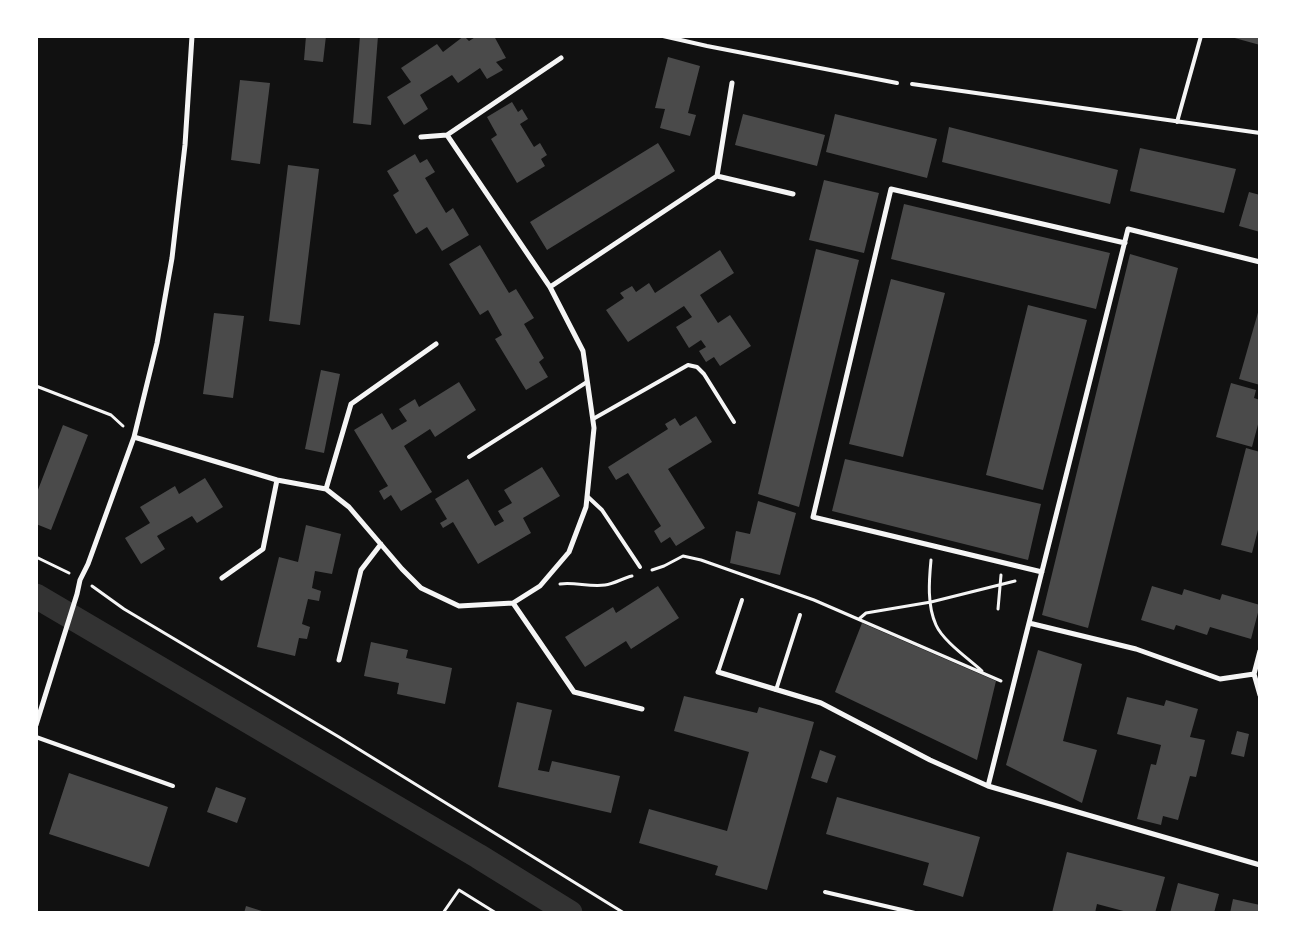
<!DOCTYPE html>
<style>
body{margin:0}
#map{position:relative;width:1296px;height:949px;overflow:hidden;background:#111;font-family:"IBM Plex Serif",serif}
canvas{display:block}
.frame{position:absolute;inset:0;border:38px solid #fff;pointer-events:none}
</style>
<div id="map">
<canvas width="1296" height="949"></canvas>
<div class="frame"></div>
</div>
<script>
const ctx = document.querySelector('canvas').getContext('2d');
ctx.lineJoin = 'round';
function stroke(path, color, width, dash) {
  ctx.strokeStyle = color;
  ctx.lineWidth = width;
  ctx.lineCap = dash ? 'butt' : 'round';
  ctx.setLineDash(dash || []);
  ctx.stroke(path);
}
function fillPath(path, color) {
  ctx.fillStyle = color;
  ctx.fill(path, 'evenodd');
}
stroke(new Path2D(`
 M36 596 478 856 570 913`), '#333', 25);
fillPath(new Path2D(`
 M306 36H326L323 62 304 60Z
 M360 36H378L371 125 353 123Z
 M464 36 469 41 477 36H494L506 58 496 62 503 70 487 79 480 68 458 83 452 75 420 95 428 109 404 125 387 97 411 82 401 68 437 44 443 52Z
 M1231 36H1260V45L1231 37Z
 M668 57 700 66 688 113 696 115 690 136 660 128 665 109 655 108Z
 M240 80 270 83 260 164 231 160Z
 M512 102 518 112 522 109 528 119 520 124 534 147 540 143 547 155 541 159 545 166 517 183 491 139 497 135 487 117Z
 M743 114 825 135 817 166 735 145Z
 M835 114 937 139 927 178 826 152Z
 M949 127 1118 170 1110 204 942 162Z
 M658 143 675 171 547 250 530 222Z
 M1140 148 1236 169 1224 213 1130 191Z
 M415 154 420 163 427 159 435 172 425 178 446 213 453 208 469 235 442 251 427 227 416 234 393 195 399 191 387 171Z
 M288 165 319 169 300 325 269 321Z
 M824 180 879 193 864 253 809 240Z
 M1249 192 1260 195V232L1239 226Z
 M904 204 1110 253 1096 309 891 259Z
 M480 245 509 293 516 289 534 318 524 324 544 358 539 362 548 377 526 390 495 339 502 335 488 310 480 315 449 264Z
 M816 249 859 260 799 507 758 494Z
 M720 250 734 273 700 295 718 323 730 315 751 346 720 366 714 357 706 362 699 351 706 347 701 340 689 348 676 327 692 317 684 306 628 342 606 310 624 298 620 293 632 286 636 292 649 283 655 293Z
 M1130 254 1178 268 1088 628 1042 615Z
 M891 279 945 293 903 457 849 444Z
 M1028 305 1087 320 1043 490 986 475Z
 M1259 309H1260V385L1239 379Z
 M214 313 244 316 233 398 203 394Z
 M321 370 340 374 324 453 305 449Z
 M459 382 476 410 435 437 430 429 404 446 432 492 401 511 391 495 384 500 379 491 388 486 354 430 382 413 392 430 407 421 399 409 415 399 419 407Z
 M1231 383 1256 390 1254 398 1260 400V417L1252 447 1216 437Z
 M696 416 712 442 668 469 705 528 676 546 670 537 661 543 654 531 661 526 628 473 616 480 608 467 668 429 665 424 675 418 680 426Z
 M63 425 88 435 51 530 36 524V495Z
 M1246 448 1260 452V522L1252 553 1221 545Z
 M845 459 1041 504 1028 560 832 511Z
 M542 467 560 496 523 518 531 533 478 564 453 522 443 528 440 523 447 519 435 499 468 479 495 526 504 521 498 511 512 503 504 490Z
 M205 478 223 507 197 523 192 516 157 536 165 549 141 564 125 538 150 523 140 507 175 486 179 494Z
 M758 501 796 513 780 575 730 563 736 531 750 534Z
 M306 525 341 534 332 574 315 571 312 588 321 591 319 601 308 599 302 624 310 627 307 639 299 638 295 656 257 647 279 557 298 562Z
 M658 586 679 618 631 649 626 641 585 667 565 637 613 607 616 613Z
 M1152 586 1182 595 1184 589 1220 600 1222 594 1260 605 1251 639 1210 627 1207 635 1176 625 1174 630 1141 620Z
 M862 623 996 681 977 760 835 692Z
 M371 642 408 650 406 658 452 668 445 704 397 694 399 683 364 676Z
 M1038 650 1082 664 1063 741 1097 750 1082 803 1006 765Z
 M684 696 757 713 759 707 814 722 767 890 715 875 718 866 639 843 649 809 727 831 749 752 674 731Z
 M1127 697 1164 706 1166 700 1198 709 1190 737 1205 740 1196 777 1190 776 1178 820 1163 816 1161 825 1137 819 1151 764 1156 765 1161 745 1117 734Z
 M517 702 552 710 538 770 549 772 552 761 620 776 611 813 498 787Z
 M1237 731 1249 734 1244 757 1231 754Z
 M820 750 836 756 827 783 811 778Z
 M69 773 168 807 149 867 49 834Z
 M216 787 246 798 237 823 207 812Z
 M837 797 980 837 963 897 923 885 929 863 826 834Z
 M1067 852 1165 877 1155 913H1131L1097 904 1095 913H1052Z
 M1178 883 1219 894 1214 913H1170Z
 M1233 899 1260 905V913H1230Z
 M246 906 265 912V913H244Z`), '#4a4a4a');
stroke(new Path2D(`
 M36 386 111 415 123 426
 M36 557 69 573
 M931 560C929 581 927 605 936 625 943 641 969 659 982 671
 M652 570 664 566 683 556 701 560 814 600 1001 681
 M560 584C575 582 589 587 605 585 614 584 623 578 632 576
 M92 586 124 609 339 737 624 913
 M998 609 1001 575
 M859 619 866 613 931 602 1015 581
 M443 913 459 890 496 913`), '#f5f5f5', 3);
stroke(new Path2D(`
 M663 36 707 46 897 83
 M912 84 1260 133
 M1177 122 1201 36
 M593 419 688 365 697 367 704 374 734 422
 M469 457 587 382
 M587 496 602 510 640 567
 M718 672 742 600
 M776 690 800 615
 M36 737 173 786
 M825 892 915 913`), '#f5f5f5', 4);
stroke(new Path2D(`
 M421 137 447 135 561 58
 M717 176 732 83
 M550 287 717 176 793 194
 M134 437 277 480 326 489 349 507 402 569 421 588 459 606 513 603 540 586 569 552 586 507 594 428 583 351 550 287 447 135
 M326 489 351 404 436 344
 M1042 572 813 517 891 189 1125 243
 M222 578 263 549 277 480
 M513 603 574 692 642 709
 M1029 623 1136 649 1220 679 1254 674
 M1260 651 1254 674 1260 695
 M339 660 361 570 381 544
 M718 672 821 703 930 760 988 786 1260 865
 M36 725 77 594 80 580 88 564 134 437 157 343 172 258 185 145 192 36
 M988 786 1128 229 1260 262`), '#f5f5f5', 5);
</script>
